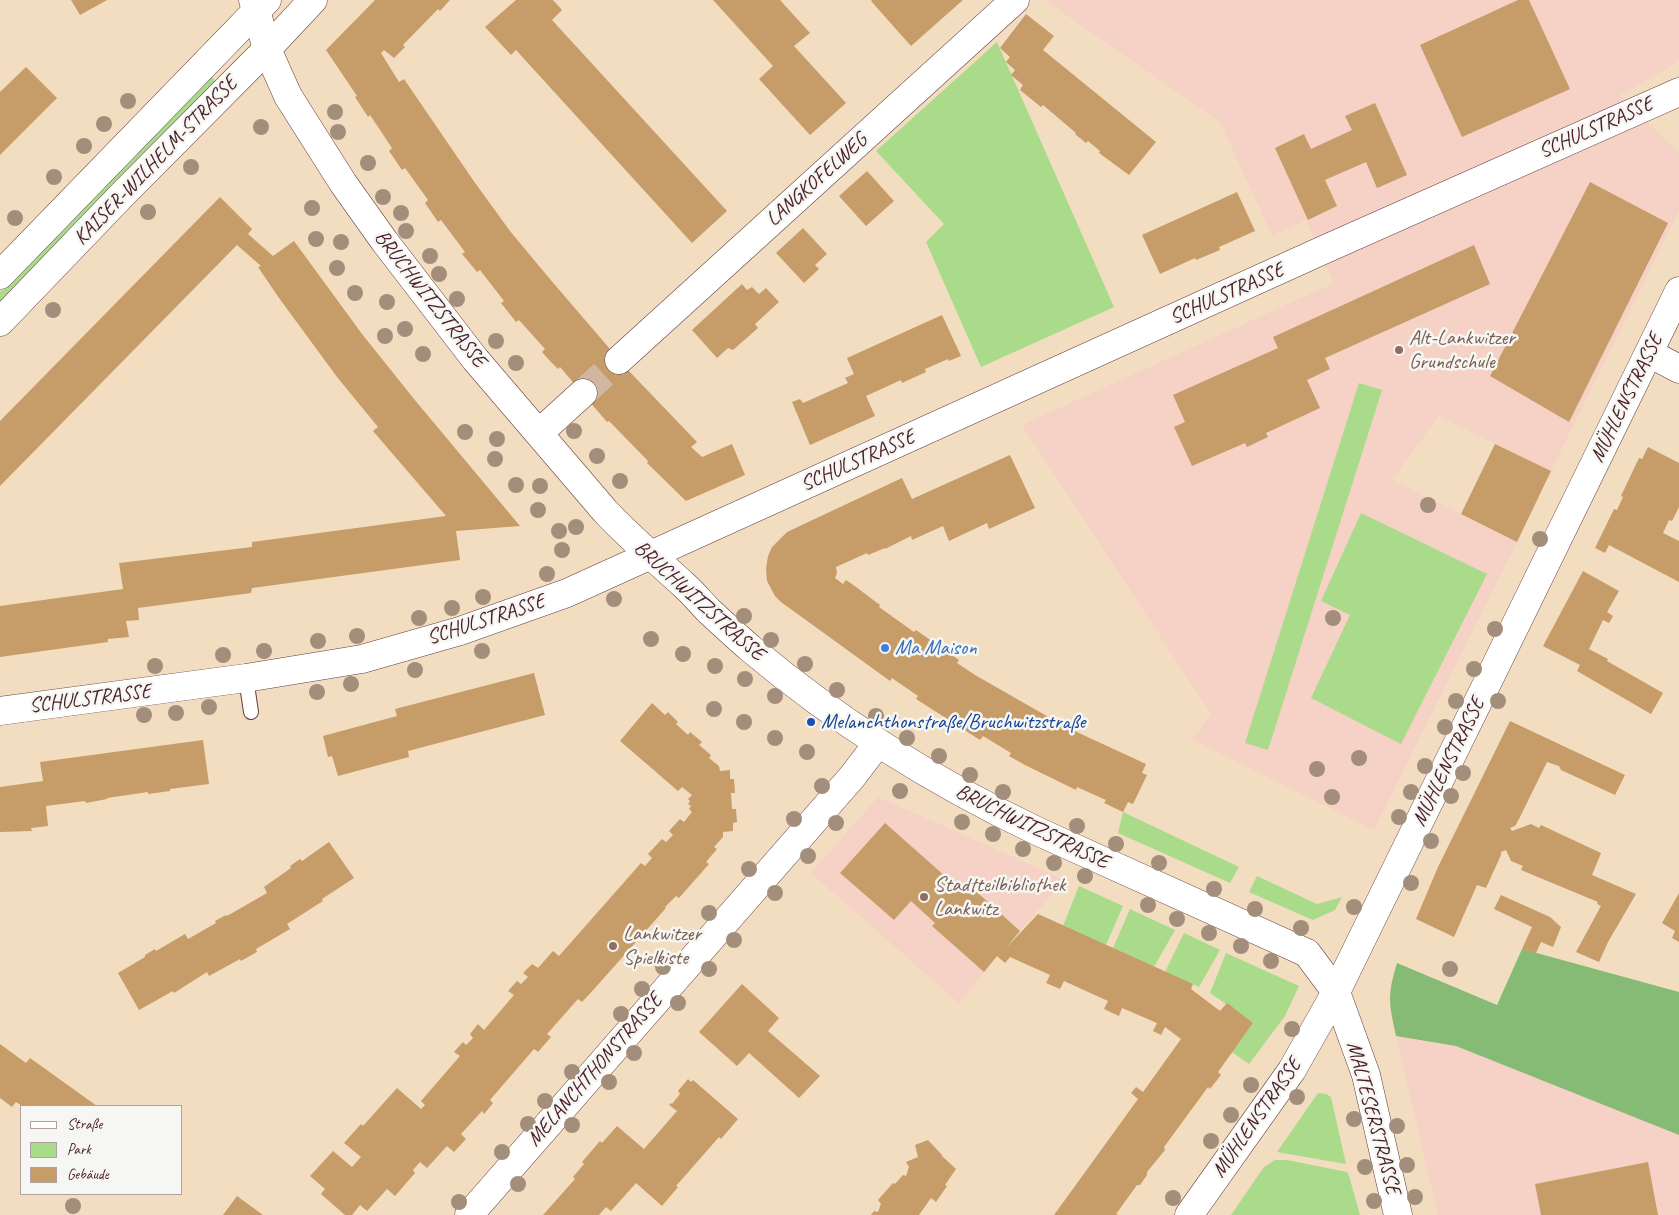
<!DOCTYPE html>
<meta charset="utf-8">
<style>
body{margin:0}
#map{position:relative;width:1679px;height:1215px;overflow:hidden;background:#f3ddc0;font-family:Caveat,sans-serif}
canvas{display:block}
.legend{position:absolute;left:20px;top:1105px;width:162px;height:90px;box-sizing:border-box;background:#f6f6f2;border:1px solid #b1a0a2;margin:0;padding:6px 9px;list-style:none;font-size:15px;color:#4a1f2b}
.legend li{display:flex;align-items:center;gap:10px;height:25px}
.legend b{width:25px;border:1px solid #b1a0a2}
</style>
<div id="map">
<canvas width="1679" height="1215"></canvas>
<ul class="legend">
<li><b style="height:6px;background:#fff"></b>Straße</li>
<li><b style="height:14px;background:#a9db8a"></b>Park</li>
<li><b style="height:14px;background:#c69c69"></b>Gebäude</li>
</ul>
</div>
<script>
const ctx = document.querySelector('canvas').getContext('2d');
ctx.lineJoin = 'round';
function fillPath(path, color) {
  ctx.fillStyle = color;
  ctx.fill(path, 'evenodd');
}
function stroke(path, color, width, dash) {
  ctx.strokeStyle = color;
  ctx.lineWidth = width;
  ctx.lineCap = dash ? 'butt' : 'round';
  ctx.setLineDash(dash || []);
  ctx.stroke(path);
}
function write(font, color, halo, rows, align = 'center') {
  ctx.font = font + ' Caveat,sans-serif';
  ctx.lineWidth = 5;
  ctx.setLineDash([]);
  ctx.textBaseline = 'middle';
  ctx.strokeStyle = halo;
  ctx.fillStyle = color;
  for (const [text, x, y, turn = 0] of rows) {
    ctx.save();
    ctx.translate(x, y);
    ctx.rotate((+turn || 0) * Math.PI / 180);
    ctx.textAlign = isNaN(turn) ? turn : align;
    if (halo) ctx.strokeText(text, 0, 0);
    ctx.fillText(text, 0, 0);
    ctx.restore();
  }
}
fillPath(new Path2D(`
 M1045 0H1679V59L1668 68 1620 95 1651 126 1679 152V211L1551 471 1439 416 1392 480 1517 542 1374 830 1192 739 1211 714 1022 425 1334 283 1306 220 1272 236 1220 122Z
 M878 797 1065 880 997 956 959 1003 811 873Z
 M1396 1036 1456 1046 1679 1135V1215H1438Z`), '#f6d1c5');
fillPath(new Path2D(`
 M997 42 1114 307 981 367 926 242 944 224 876 151Z
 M211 76 216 82 0 304V292Z
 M1359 383 1382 390 1268 750 1245 743Z
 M1361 513 1487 574 1401 744 1311 698 1350 615 1321 601Z
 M1123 812 1239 867 1230 883 1118 833Z
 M1257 876 1317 904 1342 897 1335 910 1313 920 1249 892Z
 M1079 886 1123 906 1106 945 1063 926Z
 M1130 909 1175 930 1154 967 1113 948Z
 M1184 933 1220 950 1199 987 1165 972Z
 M1226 953 1299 986 1285 1016 1249 1064 1232 1052 1253 1023 1210 993Z
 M1318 1093 1326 1094 1331 1097 1346 1164 1277 1152Z
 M1275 1160H1287L1347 1172 1349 1176 1360 1215H1231L1264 1167Z`), '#a9db8a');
fillPath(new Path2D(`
 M1522 949 1679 992V1135L1456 1046 1396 1036C1389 1003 1387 996 1397 963L1497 1005Z`), '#86bb76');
fillPath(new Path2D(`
 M71 0H107L80 15Z
 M375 0H450L440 11 438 9 403 45 405 47 394 58 384 50 381 53 399 82 404 79 473 180 510 231 549 278 628 370 697 442 691 447 702 457 732 444 745 475 686 501 647 463 648 461 609 421 607 422 560 367 558 369 550 361 542 352 545 349 519 320 516 322 501 303 504 301 480 270 477 272 462 254 465 252 441 220 438 222 425 203 428 200 405 168 402 170 389 151 392 148 370 115 368 117 355 97 357 96 326 50Z
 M516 0H553L562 10 552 20 727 211 692 243 516 50 511 55 485 27Z
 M713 0H780L810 33 794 46 846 103 810 135 759 79 773 66Z
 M872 0H963L911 46 871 1Z
 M1518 0H1529L1570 89 1462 137 1420 45Z
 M1026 14 1054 36 1043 50 1156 142 1129 175 1099 153 1100 151 1088 141 1086 143 1075 134 1076 133 1043 105 1041 107 1020 90 1023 85 1011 75 1015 70 1006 62 1010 57 1000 48Z
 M26 67 57 98 0 155V92Z
 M1375 103 1407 175 1377 188 1366 162 1325 180 1337 206 1308 220 1275 148 1304 134 1311 149 1352 130 1345 116Z
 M867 171 894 201 866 226 839 196Z
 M1590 182 1668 223 1569 422 1490 376Z
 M1237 192 1255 231 1219 247 1220 250 1196 260 1195 258 1160 274 1142 235Z
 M220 197 252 229 248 234 273 256 294 241 362 334 414 399 520 526 456 531 460 560 252 588 251 593 138 608 139 620 126 621 129 637 108 639V642L0 657V606L123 589 119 563 252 547V542L446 516 373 431 378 427 337 377 279 298 258 267 261 266 237 245 0 486V421Z
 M803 228 827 254 815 265 819 269 804 283 776 253Z
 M1474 245 1490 284 1325 358 1330 369 1307 380 1320 408 1266 433 1268 437 1247 447 1245 443 1192 466 1174 427 1185 422 1173 395 1278 348 1273 337Z
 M742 284 747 290 752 287 759 294 766 288 779 302 755 324 758 328 733 350 728 348 717 358 692 330Z
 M942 315 961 356 949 361 948 359 925 369 926 372 902 383 901 380 866 396 875 416 810 445 792 402 800 399 803 403 848 383 845 378 854 374 847 358Z
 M1495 444 1551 471 1517 542 1461 514Z
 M1648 447 1679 463V507L1672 521 1669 520 1663 533 1679 541V582L1609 545 1605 553 1595 548 1614 509 1617 510 1623 497 1621 496 1639 458 1642 459Z
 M1010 455 1035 508 989 529 987 523 949 541 943 526 912 540 911 536 885 549V548L868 555 867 553 836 567 837 573 835 578 843 584 846 580 856 587 880 605 879 607 914 632 916 630 959 660 957 663 975 675 1066 727 1146 764 1142 773 1147 775 1133 804 1128 802 1123 812 1104 803 1106 800 1077 787 1076 790 1025 765 1009 756 1011 753 983 736 980 740 916 699 918 696 892 678 890 681 781 602 775 596 767 581 766 569 768 556 772 547 787 532 902 478 912 499Z
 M1583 571 1619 591 1607 612 1613 616 1609 623 1603 620 1589 649 1608 659 1607 661 1663 693 1651 714 1577 671 1580 665 1543 646Z
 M534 673 545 715 408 751 409 757 338 776 332 756 328 757 323 736 397 716 395 709Z
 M652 703 665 715 668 712 678 722 676 724 688 735 690 732 702 742 699 745 711 755 709 758 719 766 720 771 730 770V779H734L735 793H731L732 809H736L737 822 733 823V831L723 832V837L714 847 717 849 706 862 709 864 679 898 676 896 665 907 666 908 595 988 582 1002 578 999 547 1034 551 1037 538 1052 534 1049 490 1100 493 1103 484 1114 482 1111 461 1134 466 1139 454 1152 447 1146 427 1168 420 1162 413 1170 415 1173 395 1196 387 1189 367 1211 360 1205 352 1215H345L321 1194 325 1189 310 1176 333 1151 352 1167 361 1157 344 1143 361 1124 363 1126 397 1088 421 1109 425 1105 421 1101 460 1056 454 1052 463 1042 466 1045 473 1038 470 1034 478 1024 484 1030 514 995 508 991 517 981 521 984 528 977 523 973 532 964 538 968 553 951 559 956 641 863 645 866 652 858 648 854 662 839 666 842 673 835 669 831 680 819 684 822 692 812 689 809 691 806 688 804 690 801 688 799 692 795 682 787 678 791 620 741Z
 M1510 721 1625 775 1615 795 1561 770 1559 766 1547 762 1519 819 1515 826 1510 828 1512 831 1531 824 1539 828 1541 825 1601 853 1592 875 1636 894 1608 942 1599 962 1576 952 1601 906 1597 904 1598 902 1521 870 1523 866 1511 861 1506 850 1501 852V855L1486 888 1477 885 1454 937 1416 919 1438 867Z
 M203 740 209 784 170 789V791L148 794V792L107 798V799L86 803 85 801 46 806 48 826 31 828 32 831 0 832V787L43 781 40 762Z
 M885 823 963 892 969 885 1020 931 1006 948 1038 914 1193 984 1191 989 1220 1011 1227 1003 1253 1023 1218 1072 1221 1075 1210 1089 1208 1087 1164 1147 1165 1150 1147 1172V1175L1140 1185H1137L1116 1214 1119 1215H1054L1138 1099 1131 1093 1136 1087 1143 1092 1181 1039 1165 1027 1161 1035 1153 1031 1157 1023 1122 1008 1119 1016 1104 1009 1108 1001 1064 981 1060 989 1046 983 1050 975 1010 957 1005 963 997 956 984 972 932 926 935 923 911 901 894 920 840 873Z
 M329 842 354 878 322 899 323 901 287 924 290 929 256 949 257 952 241 961 240 959 209 976 207 972 174 993 173 991 139 1010 118 973 145 957V955L155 949 156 951 185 934 188 939 216 923 215 921 226 915 227 916 267 893 264 887 291 868 290 866 300 859 302 861Z
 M1679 893V942L1672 938 1675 931 1662 923Z
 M1501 895 1550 917 1561 927 1553 947 1541 942 1536 953 1522 949 1532 927 1494 909Z
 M742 984 779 1018 768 1031 820 1076 799 1098 749 1053 737 1066 699 1032Z
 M0 1044 26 1063 30 1058 97 1106H22L16 1102 12 1107 0 1098Z
 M688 1079 691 1082 693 1080 738 1119 721 1139 719 1137 676 1186 678 1187 662 1206 636 1183 611 1211 606 1207 599 1215H543L575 1179 573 1177 584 1164 582 1162 600 1141 602 1143 617 1126 644 1149 677 1111 669 1105 671 1103 672 1104 680 1094 678 1091Z
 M928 1140 942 1155V1156L956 1169 945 1185 947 1186 936 1202 931 1198 919 1215H871L874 1211 878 1212 881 1204 878 1200 893 1183 895 1184 903 1175 906 1176 909 1167 906 1162 918 1157 915 1145Z
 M1648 1162 1658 1215H1541L1535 1184Z
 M237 1196 263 1215H223Z`), '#c69c69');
stroke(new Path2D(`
 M583 393 619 360`), '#d1b7a2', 28, [28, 14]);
const lane = new Path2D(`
 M246 678 251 712`);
const street = new Path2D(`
 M253 0 267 49 288 96 343 183 385 242 475 359 605 511C630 538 658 561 685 586 694 594 701 603 709 611 723 624 737 637 751 649 839 723 936 783 1039 832L1307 953 1336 992 1366 1075 1398 1215
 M1649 353 1679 369
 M619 360 1015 0
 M539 433 583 393
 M0 711 246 678 362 659 460 631 567 593 1321 251 1679 92
 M469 1215 852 777 878 743
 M1189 1215 1292 1070 1336 992 1679 291`);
const secondary = new Path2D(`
 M0 275 267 0
 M0 322 122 195 267 49 313 0`);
stroke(lane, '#633c41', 16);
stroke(street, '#633c41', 29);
stroke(secondary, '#633c41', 29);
stroke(lane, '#fff', 14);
stroke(street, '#fff', 28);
stroke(secondary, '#fff', 28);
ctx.fillStyle = '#a38e7b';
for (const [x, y] of [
 [128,101],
 [335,112],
 [104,124],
 [261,127],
 [338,132],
 [84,146],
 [368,163],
 [191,167],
 [54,177],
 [383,197],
 [312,208],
 [148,212],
 [401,213],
 [15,218],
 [406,231],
 [316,239],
 [341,242],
 [430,256],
 [337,268],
 [439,274],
 [355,293],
 [457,299],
 [387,302],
 [53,310],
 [405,329],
 [385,336],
 [496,341],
 [423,354],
 [516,363],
 [574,431],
 [465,432],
 [497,439],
 [597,456],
 [495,459],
 [620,481],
 [516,485],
 [540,486],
 [1428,505],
 [538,510],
 [576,527],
 [559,531],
 [1540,539],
 [562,550],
 [547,574],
 [483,597],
 [614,599],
 [452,608],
 [744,616],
 [419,618],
 [1333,618],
 [1495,629],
 [357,636],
 [651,639],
 [771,640],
 [318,641],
 [264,651],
 [482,651],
 [683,654],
 [223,655],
 [805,664],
 [155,666],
 [715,666],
 [1474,669],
 [415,670],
 [745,679],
 [351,684],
 [837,690],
 [317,692],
 [775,696],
 [1456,701],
 [1498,701],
 [209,707],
 [714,709],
 [176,713],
 [144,715],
 [876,716],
 [744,722],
 [1445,727],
 [775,738],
 [907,738],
 [807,752],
 [939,756],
 [1359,758],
 [1425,766],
 [1317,769],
 [1463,773],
 [970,775],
 [822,786],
 [900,791],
 [1003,792],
 [1411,792],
 [1451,796],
 [1332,797],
 [1399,817],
 [794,819],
 [962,822],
 [836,823],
 [1077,826],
 [993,834],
 [1431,841],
 [1116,844],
 [1023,849],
 [808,856],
 [1054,863],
 [1159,863],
 [749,869],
 [1085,876],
 [1411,883],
 [1214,889],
 [775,893],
 [1148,905],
 [1354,907],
 [1255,909],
 [709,913],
 [1177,919],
 [1301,928],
 [1209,933],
 [734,940],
 [1241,946],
 [1271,961],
 [663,967],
 [709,969],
 [1450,969],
 [642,989],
 [678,1003],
 [621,1014],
 [1292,1029],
 [634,1053],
 [572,1072],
 [609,1082],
 [1251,1085],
 [1297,1097],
 [545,1101],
 [1231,1115],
 [1354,1119],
 [528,1124],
 [572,1125],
 [1397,1126],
 [1211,1141],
 [502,1152],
 [1407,1165],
 [1365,1167],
 [518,1184],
 [1415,1197],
 [1173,1198],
 [1374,1201],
 [459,1202],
 [73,1206]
]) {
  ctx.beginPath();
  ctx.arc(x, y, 8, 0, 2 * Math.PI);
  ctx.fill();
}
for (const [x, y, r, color] of [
 [1399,350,5,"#8d6e63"],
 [885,648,5,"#3f7fe0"],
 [811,722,5,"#1a4fb4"],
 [924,897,5,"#8d6e63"],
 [613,946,5,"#8d6e63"]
]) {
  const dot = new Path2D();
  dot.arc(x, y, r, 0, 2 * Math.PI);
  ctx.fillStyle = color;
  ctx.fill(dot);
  stroke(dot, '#f6f6f2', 2);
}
write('21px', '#4a1f2b', '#f6f6f2', [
 ["SCHULSTRASSE",1596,128,-24],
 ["KAISER-WILHELM-STRASSE",156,161,-46],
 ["LANGKOFELWEG",817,180,-42],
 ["SCHULSTRASSE",1227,294,-24],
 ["BRUCHWITZSTRASSE",430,299,52],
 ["MÜHLENSTRASSE",1627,398,-64],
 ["SCHULSTRASSE",858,461,-24],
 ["BRUCHWITZSTRASSE",699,601,42],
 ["SCHULSTRASSE",486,620,-18],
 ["SCHULSTRASSE",90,699,-7],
 ["MÜHLENSTRASSE",1449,762,-64],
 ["BRUCHWITZSTRASSE",1032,827,26],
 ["MELANCHTHONSTRASSE",595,1070,-49],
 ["MÜHLENSTRASSE",1257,1118,-55],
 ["MALTESERSTRASSE",1373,1118,75]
]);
write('21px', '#785e54', '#f6f6f2', [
 ["Alt-Lankwitzer",1409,338],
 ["Grundschule",1409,362],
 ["Stadtteilbibliothek",934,885],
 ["Lankwitz",934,909],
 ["Lankwitzer",623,934],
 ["Spielkiste",623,958]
], 'left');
write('21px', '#366cbe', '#f6f6f2', [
 ["Ma Maison",895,648]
], 'left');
write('21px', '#164399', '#f6f6f2', [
 ["Melanchthonstraße/Bruchwitzstraße",821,722]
], 'left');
</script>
